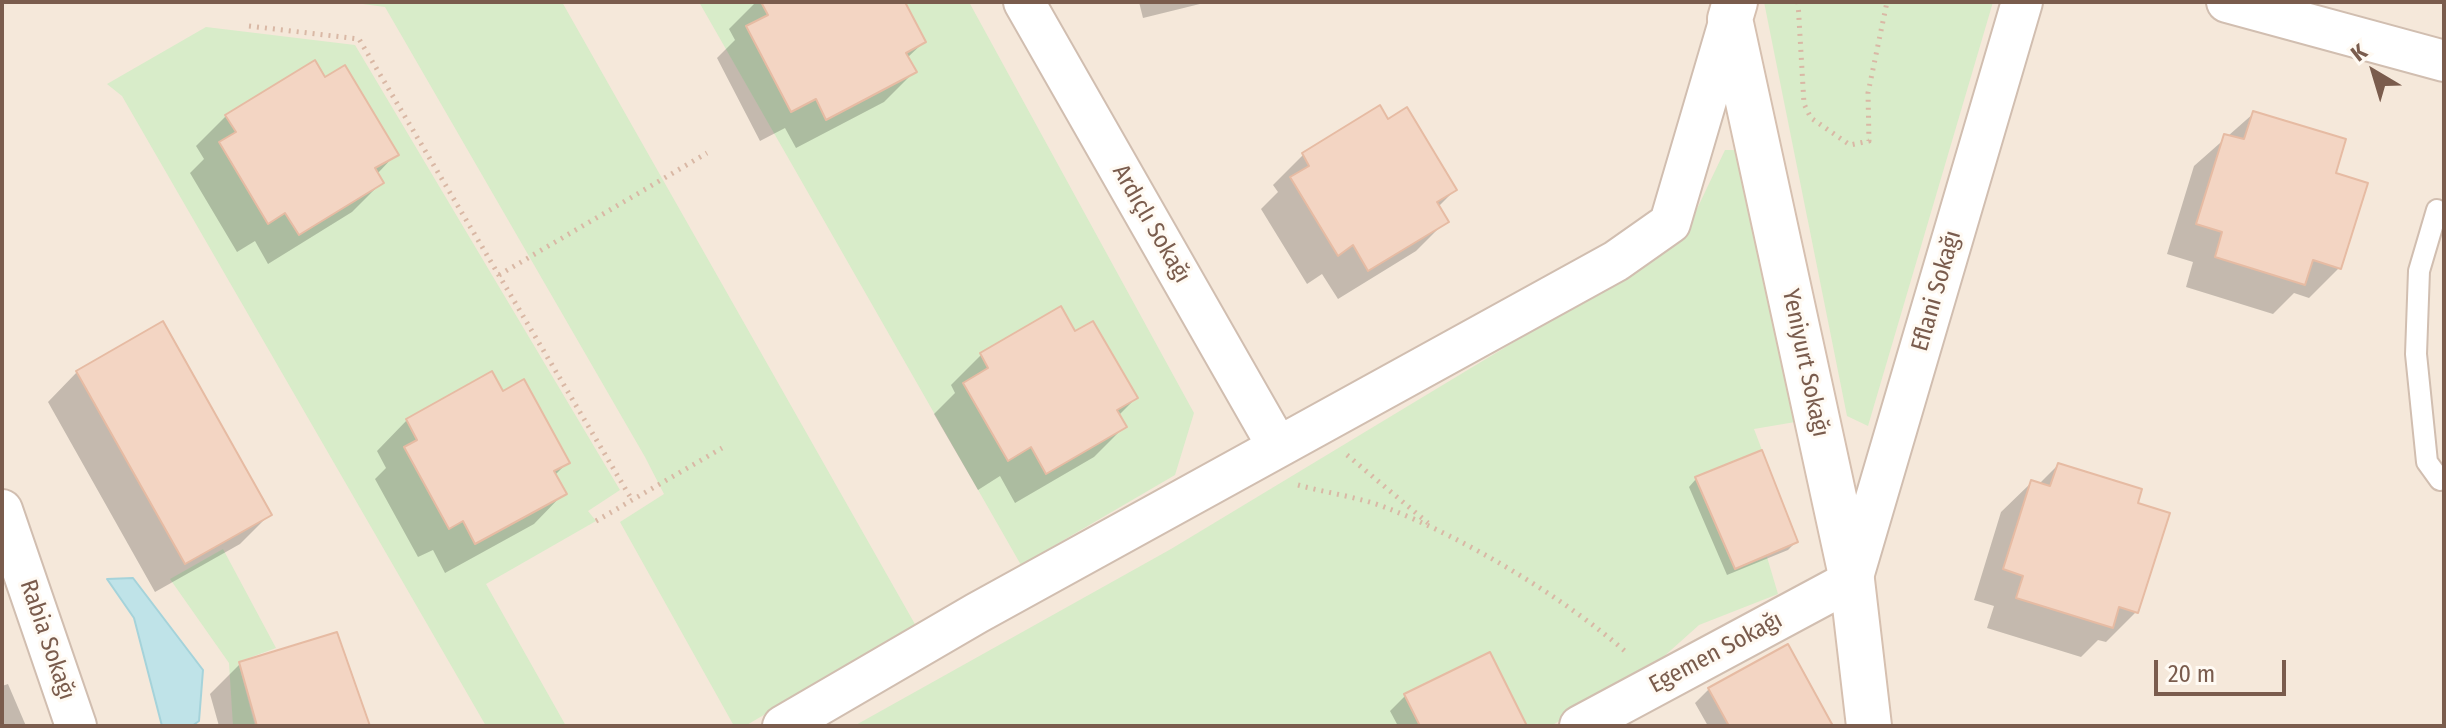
<!DOCTYPE html>
<meta charset="utf-8">
<style>
body{margin:0}
#map{position:relative;width:2446px;height:728px;overflow:hidden;background:#fdf6ec;font-family:"Fira Sans Condensed",sans-serif}
canvas{display:block}
.frame{position:absolute;inset:0;border:4px solid #7a5c4d;pointer-events:none}
.north{position:absolute;left:2334px;top:32px;width:80px;height:80px;-webkit-text-stroke:6px #fffaf3;paint-order:stroke;rotate:322deg;font-size:22px;font-weight:700;line-height:32px;text-align:center;color:#7a5c4d}
.north::after{content:'';display:block;margin:auto;width:28px;height:36px;background:#7a5c4d;clip-path:polygon(50% 0,100% 100%,50% 72%,0 100%)}
.scale{position:absolute;left:2154px;top:660px;width:132px;height:36px;box-sizing:border-box;border:4px solid #7a5c4d;border-top:0;padding-left:10px;font-size:24px;line-height:28px;white-space:nowrap;color:#7a5c4d;-webkit-text-stroke:6px #fffaf3;paint-order:stroke}
</style>
<div id="map">
<canvas width="2446" height="728"></canvas>
<div class="frame"></div>
<div class="north">K</div>
<div class="scale">20 m</div>
</div>
<script>
const ctx = document.querySelector('canvas').getContext('2d');
ctx.lineJoin = 'round';
function fillPath(path, color) {
  ctx.fillStyle = color;
  ctx.fill(path, 'evenodd');
}
function stroke(path, color, width, dash) {
  ctx.strokeStyle = color;
  ctx.lineWidth = width;
  ctx.lineCap = dash ? 'butt' : 'round';
  ctx.setLineDash(dash || []);
  ctx.stroke(path);
}
function write(font, color, halo, rows, align = 'center') {
  ctx.font = font + ' "Fira Sans Condensed",sans-serif';
  ctx.lineWidth = 6;
  ctx.setLineDash([]);
  ctx.textBaseline = 'middle';
  ctx.strokeStyle = halo;
  ctx.fillStyle = color;
  for (const [text, x, y, turn = 0] of rows) {
    ctx.save();
    ctx.translate(x, y);
    ctx.rotate((+turn || 0) * Math.PI / 180);
    ctx.textAlign = isNaN(turn) ? turn : align;
    if (halo) ctx.strokeText(text, 0, 0);
    ctx.fillText(text, 0, 0);
    ctx.restore();
  }
}
fillPath(new Path2D(`
 M2 2H2444V726H2Z`), '#f5e8da');
fillPath(new Path2D(`
 M348 2H562L916 626 745 726H734L620 522 664 494 645 457 385 7Z
 M699 2H969L1194 413 1175 475 1021 565Z
 M1764 2H1993L1868 426 1847 416Z
 M206 27 355 45 620 490 588 511 596 521 486 584 566 726H486L122 96 107 84Z
 M1725 150H1739L1801 421 1754 429 1762 450 1695 478 1735 569 1767 557 1778 594 1699 625 1661 659 1551 726H854L1171 549 1640 266 1686 232Z
 M223 549 276 648 238 662 255 726H233L229 663 170 579Z`), '#d8ecc9');
const water = new Path2D(`
 M133 578 203 670 199 721 192 726H162L134 618 107 579Z`);
fillPath(water, '#bfe3e8');
stroke(water, '#a5d3da', 2);
fillPath(new Path2D(`
 M756 2H903L924 42 907 58 914 72 884 102 796 148 785 128 760 141 717 58 735 40 729 29Z
 M1139 2H1208L1143 18Z
 M324 79 396 154 377 174 382 182 352 212 268 264 255 241 237 252 190 173 204 159 196 146 226 116Z
 M2254 113 2333 175 2339 268 2309 298 2294 293 2273 314 2186 287 2193 262 2167 254 2194 166Z
 M1388 122 1455 190 1438 207 1446 221 1416 251 1338 299 1322 274 1307 284 1261 209 1278 192 1273 185 1303 155Z
 M1060 309 1075 334 1136 398 1118 416 1124 427 1094 457 1015 503 1000 476 978 490 934 414 955 393 951 385 981 355Z
 M77 372 269 515 240 544 155 592 48 402Z
 M502 394 568 462 554 476 564 493 534 524 445 573 433 550 418 557 375 479 386 468 377 451 407 420Z
 M2058 465 2135 504 2136 612 2106 642 2098 640 2081 657 1987 628 1994 606 1974 600 2001 512 2032 482 2039 484Z
 M1696 479 1796 542 1788 550 1727 575 1689 487Z
 M240 664 368 726H219L210 694Z
 M8 684 26 726H2V686Z
 M1709 689 1820 726H1708L1695 703Z
 M1405 696 1525 726H1398L1390 711Z`), '#0003');
const building = new Path2D(`
 M761 2H905L926 42 906 53 917 72 826 120 816 99 791 112 746 26 768 15Z
 M315 60 325 77 345 65 399 155 375 168 384 183 299 235 285 213 268 224 219 142 236 132 225 115Z
 M1380 105 1388 119 1407 107 1457 190 1437 202 1449 222 1368 271 1353 245 1338 256 1290 177 1309 166 1302 153Z
 M2253 111 2346 139 2336 173 2368 183 2341 269 2313 260 2305 285 2215 257 2222 232 2196 224 2224 134 2244 139Z
 M1061 306 1075 331 1093 321 1138 398 1117 410 1127 427 1046 474 1031 447 1008 461 963 383 988 368 980 353Z
 M163 321 272 515 185 564 76 371Z
 M492 371 503 391 524 379 570 463 554 471 567 494 475 544 463 521 449 529 404 447 417 440 406 419Z
 M1762 450 1798 542 1735 569 1695 477Z
 M2058 463 2142 489 2138 503 2170 513 2138 613 2119 607 2113 628 2016 598 2023 576 2003 569 2031 480 2050 486Z
 M337 632 370 726H257L239 662Z
 M1788 644 1833 726H1729L1708 688Z
 M1490 652 1527 726H1420L1404 694Z`);
fillPath(building, '#f3d5c3');
stroke(building, '#e6bba3', 2);
const lane = new Path2D(`
 M2437 210 2419 271 2416 354 2427 462 2440 480`);
const street = new Path2D(`
 M1024 2 1278 447
 M2227 2 2444 61
 M2 510 76 726
 M783 726 977 613 1616 261 1670 223 1730 19
 M1580 726 1852 580 2022 2`);
const secondary = new Path2D(`
 M1735 2 1730 19 1852 580 1869 726`);
stroke(lane, '#d1beb0', 24);
stroke(street, '#d1beb0', 44);
stroke(secondary, '#d6c0b0', 48);
stroke(new Path2D(`
 M1798 2 1804 104 1811 118 1850 145 1869 141 1868 93 1887 2
 M249 26 359 39 632 500
 M499 275 707 153
 M1347 455 1428 523
 M1298 485C1327 493 1359 497 1387 508 1465 538 1565 598 1627 653
 M596 521 722 448`), '#d9b8a5', 5, [2, 6]);
stroke(lane, '#fff', 20);
stroke(street, '#fff', 40);
stroke(secondary, '#fff', 44);
write('24px', '#7a5c4d', '#fffaf3', [
 ["Ardıçlı Sokağı",1151,224,60],
 ["Eflani Sokağı",1937,291,-74],
 ["Yeniyurt Sokağı",1805,363,78],
 ["Rabia Sokağı",47,640,71],
 ["Egemen Sokağı",1716,653,-28]
]);
</script>
